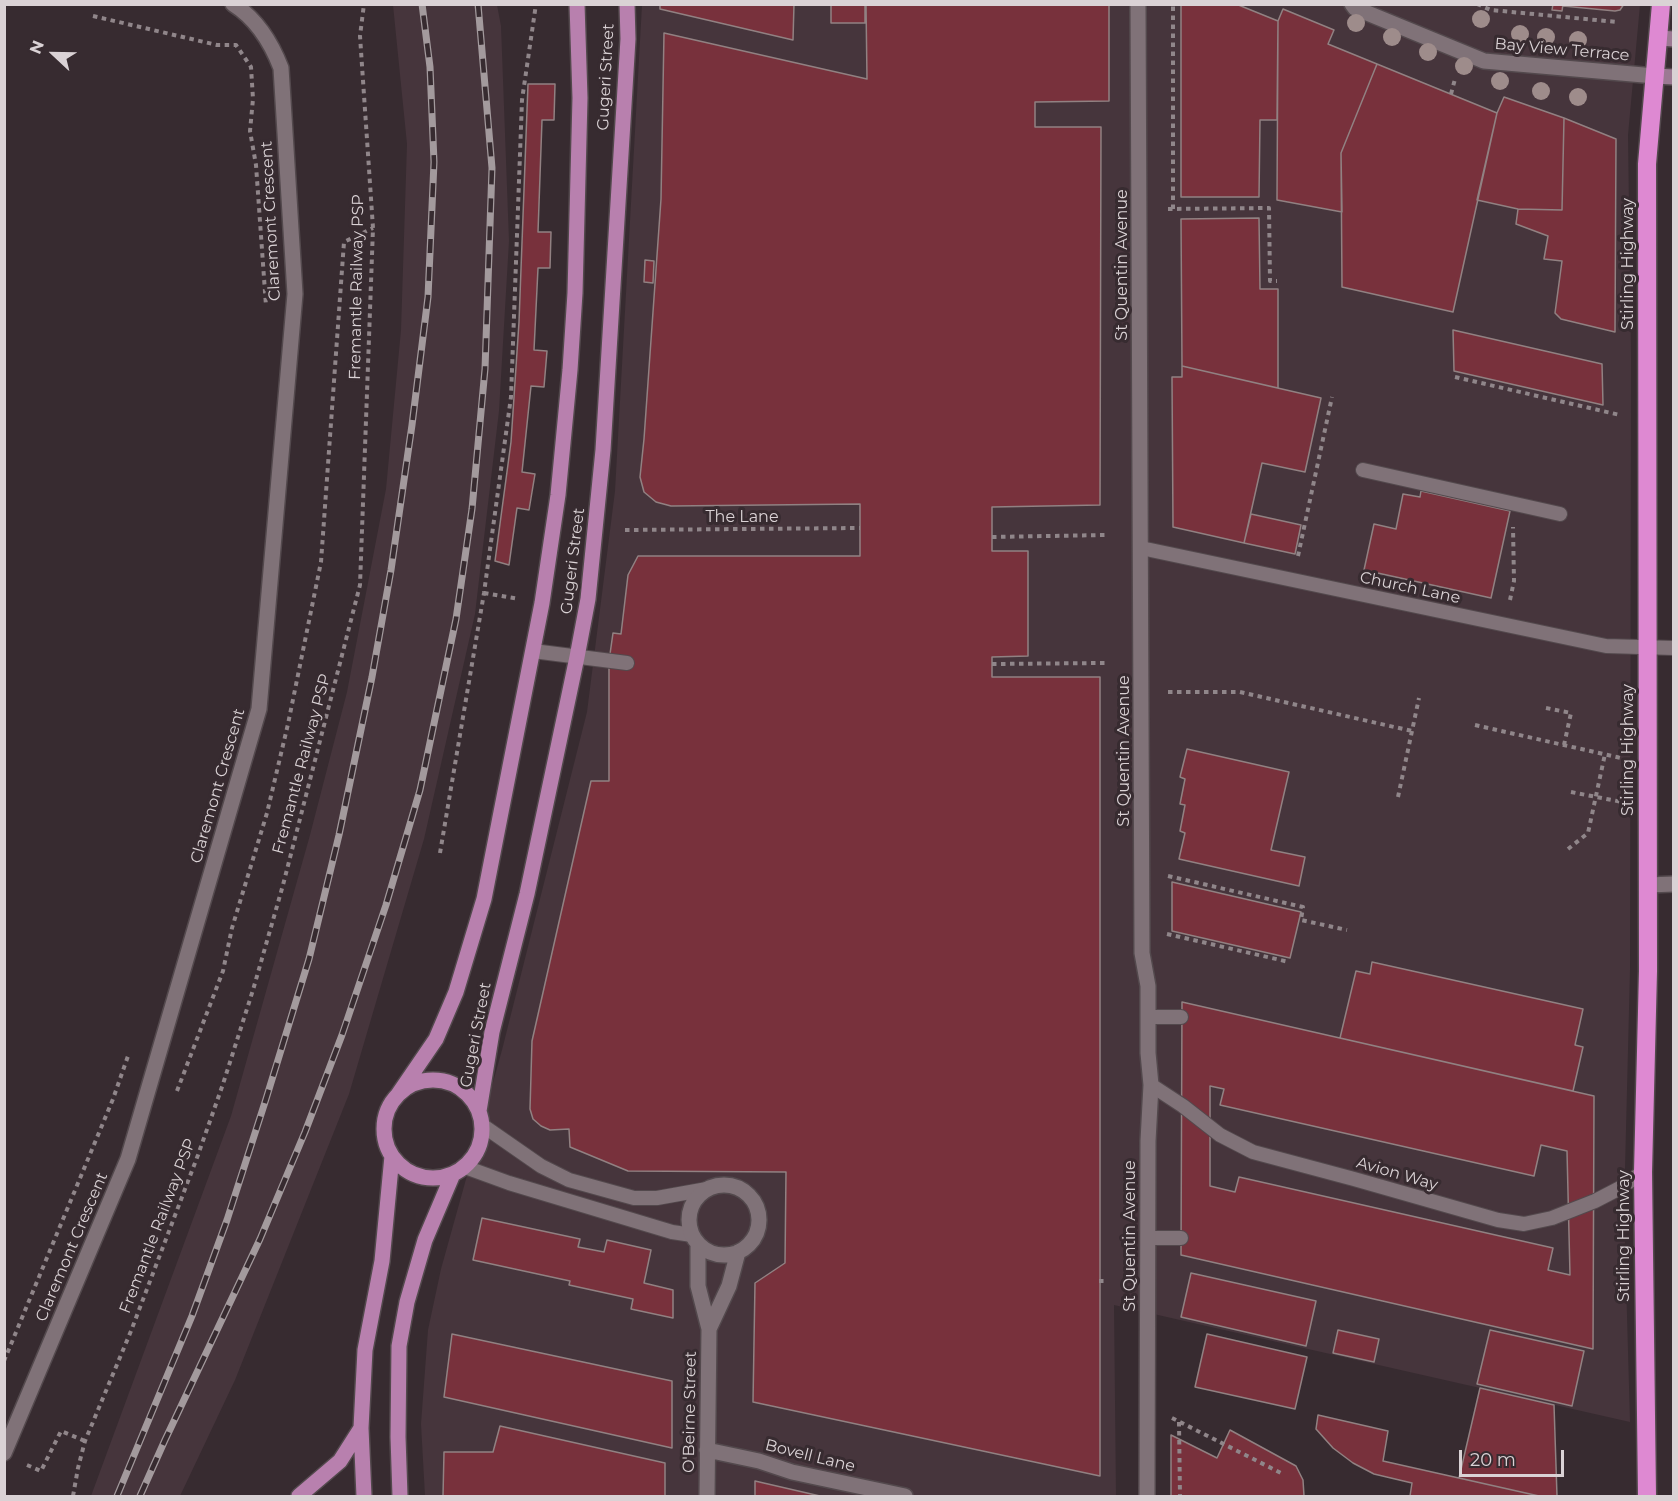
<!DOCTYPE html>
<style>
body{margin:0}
#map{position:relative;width:1678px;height:1501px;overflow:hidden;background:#372b30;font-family:Montserrat,sans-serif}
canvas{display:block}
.frame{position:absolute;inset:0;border:6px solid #dad2d5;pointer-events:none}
.north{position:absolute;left:24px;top:24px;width:60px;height:60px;-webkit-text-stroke:4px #372b30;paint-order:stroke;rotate:292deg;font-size:16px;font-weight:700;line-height:24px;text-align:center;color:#dad2d5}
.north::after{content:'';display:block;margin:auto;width:21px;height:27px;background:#dad2d5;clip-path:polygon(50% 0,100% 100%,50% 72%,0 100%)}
.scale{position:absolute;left:1459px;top:1450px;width:105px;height:27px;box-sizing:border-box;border:3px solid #dad2d5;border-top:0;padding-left:8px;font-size:18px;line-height:21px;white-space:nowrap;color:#dad2d5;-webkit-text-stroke:4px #372b30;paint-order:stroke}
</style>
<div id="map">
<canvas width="1678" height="1501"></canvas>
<div class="frame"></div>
<div class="north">N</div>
<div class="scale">20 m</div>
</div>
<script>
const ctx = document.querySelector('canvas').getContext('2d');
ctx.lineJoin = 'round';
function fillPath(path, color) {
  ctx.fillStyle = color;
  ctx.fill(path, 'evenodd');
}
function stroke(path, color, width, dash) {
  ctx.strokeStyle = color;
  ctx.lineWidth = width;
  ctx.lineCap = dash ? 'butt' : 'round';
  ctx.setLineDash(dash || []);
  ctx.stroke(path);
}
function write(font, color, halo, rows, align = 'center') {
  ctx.font = font + ' Montserrat,sans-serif';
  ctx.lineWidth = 6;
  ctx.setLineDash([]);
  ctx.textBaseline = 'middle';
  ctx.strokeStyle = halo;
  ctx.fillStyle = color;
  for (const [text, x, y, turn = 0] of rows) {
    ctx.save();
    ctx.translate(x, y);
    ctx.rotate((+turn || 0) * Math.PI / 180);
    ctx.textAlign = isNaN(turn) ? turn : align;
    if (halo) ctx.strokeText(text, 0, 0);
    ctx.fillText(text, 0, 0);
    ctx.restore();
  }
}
fillPath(new Path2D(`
 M393 5H497L501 26 509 241 499 411 475 614 424 839 349 1094 235 1380 180 1496H91L231 1116 310 835 347 692 386 489 401 330 407 144Z
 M642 5H1640L1628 135 1631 358 1630 970 1624 1209 1630 1422 1114 1305 1116 1496H425L421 1424 428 1330 441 1269 502 1050 587 712 615 491Z`), '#46353c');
const building = new Path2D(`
 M660 4H794L793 40 660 9Z
 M831 4H865V23H831Z
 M866 4H1109V101L1035 102V127H1101L1100 505 992 507V551H1028V656L992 657V677H1100V1476L753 1402 755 1283 785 1263 786 1172 628 1171 570 1147 569 1129 550 1130 541 1126 533 1119 530 1109 532 1041 591 781H609V661L613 633 621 634 628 575 638 556H860V504L671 506 656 502 644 492 640 477 644 439 661 199 664 33 867 79Z
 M1181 4H1236L1278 21 1277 120H1260L1259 197H1181Z
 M1553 4H1563L1562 11 1552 10Z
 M1563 4H1624L1620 10 1615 11 1563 6Z
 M1283 9 1334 30 1328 44 1377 64 1341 153 1342 212 1277 200 1278 21Z
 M1377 64 1497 113 1453 312 1342 287 1341 153Z
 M528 84H555L554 120H542L538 232H551L550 268H538L534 350 547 351 544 387 531 386 522 472 535 474 529 510 517 508 509 565 495 561 511 442 519 322Z
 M1504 97 1564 118 1562 210 1518 209 1477 200 1497 113Z
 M1564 118 1616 139 1615 332 1561 319 1555 313 1562 261 1544 259 1548 236 1516 224 1518 209 1562 210Z
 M1259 218 1260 289H1278V388L1182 366 1181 219Z
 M645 260 654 261 653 283 644 282Z
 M1453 330 1602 364 1603 405 1454 371Z
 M1182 366 1321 398 1305 472 1262 463 1244 543 1173 527 1172 377H1182Z
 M1421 491 1510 511 1491 598 1364 570 1374 524 1396 529 1403 494 1420 497Z
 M1251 514 1301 525 1295 554 1244 543Z
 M1187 749 1289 772 1271 850 1305 857 1299 886 1179 859 1185 833 1180 831 1185 805 1180 804 1185 779 1180 777Z
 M1172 882 1301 912 1290 958 1172 931Z
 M1372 962 1583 1009 1575 1045 1583 1047 1573 1091 1340 1038 1356 971 1370 974Z
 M1182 1002 1594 1096 1593 1349 1181 1255ZM1210 1086 1224 1089 1220 1105 1534 1176 1541 1145 1567 1151 1570 1275 1548 1270 1553 1248 1239 1177 1235 1192 1210 1186Z
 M482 1218 580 1239 578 1247 604 1252 607 1240 651 1250 644 1283 673 1290V1318L631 1309 633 1299 569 1285 570 1281 473 1260Z
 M1191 1273 1316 1301 1306 1346 1181 1317Z
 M1338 1330 1379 1339 1374 1362 1333 1353Z
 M1490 1330 1584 1351 1572 1406 1477 1384Z
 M452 1334 672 1381V1448L444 1397Z
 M1207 1334 1307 1357 1295 1409 1195 1387Z
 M1480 1388 1554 1405 1557 1496H1539L1459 1478Z
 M1318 1415 1388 1431 1383 1461 1539 1496H1410L1412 1483 1374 1474 1353 1463 1333 1448 1316 1429Z
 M500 1426 665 1463V1496H443L444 1452H493Z
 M1230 1430 1296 1466 1303 1480 1304 1496H1171V1435L1217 1458Z
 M755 1481 820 1496H755Z`);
fillPath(building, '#78313c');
stroke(building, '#918182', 1.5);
const lane = new Path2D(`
 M1363 470 1560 514
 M1141 548 1606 646 1674 648
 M533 651 627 663
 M1148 1017H1181
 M1151 1085 1183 1106 1220 1135 1253 1152 1354 1179 1498 1220 1524 1224 1552 1218 1595 1201 1620 1188 1643 1172
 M482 1125 541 1166 569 1180 634 1198H657L707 1189
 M465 1167 509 1183 672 1232 692 1235
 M1148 1238H1181`);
const street = new Path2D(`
 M1138 4 1142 953 1148 986V1053L1151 1085 1148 1141 1147 1496
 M1352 4 1355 8 1484 61 1655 76
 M1648 885 1674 884
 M689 1220a35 35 0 1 1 70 0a35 35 0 1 1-70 0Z
 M698 1244V1286L709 1329 707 1496
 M709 1329 729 1286 738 1252
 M707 1450 759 1461 792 1472 905 1496
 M4 1453 128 1159 259 709 295 294 281 68C271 42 257 19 233 4`);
const secondary = new Path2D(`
 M1658 38 1674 39
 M1655 76 1674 77`);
const primary = new Path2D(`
 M384 1129a49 49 0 1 1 98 0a49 49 0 1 1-98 0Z
 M397 1096 436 1039 456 992 484 899 542 603 558 495 570 370 575 293 580 98 577 4
 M479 1111 492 1032 527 894 577 657 588 599 603 450 628 39 627 4
 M299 1496 340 1461 361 1428
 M364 1496 361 1428 365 1350 382 1261 392 1156
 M400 1496 398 1437 399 1346 407 1302 425 1240 453 1174`);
const highway = new Path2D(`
 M1647 1496 1643 1172 1648 971 1647 164 1661 4`);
stroke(lane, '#53494d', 16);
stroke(street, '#53494d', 18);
stroke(secondary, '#53494d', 18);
stroke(primary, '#53494d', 18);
stroke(highway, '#53494d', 21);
stroke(new Path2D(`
 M1477 4 1491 10 1617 22
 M93 16 217 45H236L251 67 253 99 250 131 256 165 266 306
 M1451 94 1455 79
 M1168 209 1269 208 1270 281H1277
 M1173 209V4
 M1455 377 1620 415
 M625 530 860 528
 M992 537 1105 535
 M1298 556 1332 397
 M484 593 519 599
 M1510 600 1514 581 1513 527
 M992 664 1105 663
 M1168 692H1240L1412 731
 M1546 708 1571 713 1564 745
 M1475 725 1621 758
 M1571 792 1622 802
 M1398 797 1419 698
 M1568 849 1588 833 1605 754
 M440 853 484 593 511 397 522 100 536 4
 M1168 876 1303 907 1301 920 1347 930
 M1167 934 1289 962
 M177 1091 223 971 232 928 267 813 288 724 321 562 344 242 373 228
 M1099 1281H1106
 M4 1361 113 1099 128 1056
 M1172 1418 1281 1473
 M1179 1422 1180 1496
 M27 1465 41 1471 61 1431 85 1441
 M73 1496 78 1468 85 1441 131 1331 198 1155 223 1084 253 990 283 885 360 585 373 228 360 36 364 4`), '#90868a', 4, [4.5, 4.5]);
stroke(lane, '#807278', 14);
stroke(street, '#807278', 15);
stroke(secondary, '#9c7993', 15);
stroke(primary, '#b880ae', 15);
stroke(highway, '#de89d2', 18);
const rail = new Path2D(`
 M117 1496 192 1316 227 1220 266 1099 309 959 339 835 372 677 391 570 412 425 428 297 434 162 430 67 422 4
 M140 1496 165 1440 260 1239 305 1132 342 1035 386 905 420 790 456 619 472 509 485 369 492 168 478 4`);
stroke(rail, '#a39a9d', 7);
stroke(rail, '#372b30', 4.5, [14]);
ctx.fillStyle = '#9e8c8b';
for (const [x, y] of [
 [1481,19],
 [1356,23],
 [1520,34],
 [1392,37],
 [1546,37],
 [1578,40],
 [1428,52],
 [1464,66],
 [1500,81],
 [1541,91],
 [1578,97]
]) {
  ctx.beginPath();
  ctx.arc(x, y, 9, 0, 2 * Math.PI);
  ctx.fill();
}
write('16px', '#dad2d5', '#372b30', [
 ["Bay View Terrace",1562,50,5],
 ["Gugeri Street",606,77,-87],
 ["Claremont Crescent",271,221,-93],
 ["Stirling Highway",1628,264,-90],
 ["St Quentin Avenue",1122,265,-90],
 ["Fremantle Railway PSP",357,287,-89],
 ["The Lane",742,517],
 ["Gugeri Street",573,561,-83],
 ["Church Lane",1410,588,12],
 ["Stirling Highway",1628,750,-90],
 ["St Quentin Avenue",1124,751,-90],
 ["Fremantle Railway PSP",302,764,-75],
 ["Claremont Crescent",218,786,-74],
 ["Gugeri Street",476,1035,-79],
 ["Avion Way",1397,1174,16],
 ["Fremantle Railway PSP",158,1226,-69],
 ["St Quentin Avenue",1130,1236,-90],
 ["Stirling Highway",1624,1236,-90],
 ["Claremont Crescent",72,1247,-67],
 ["O'Beirne Street",690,1412,-89],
 ["Bovell Lane",810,1456,14]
]);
</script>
